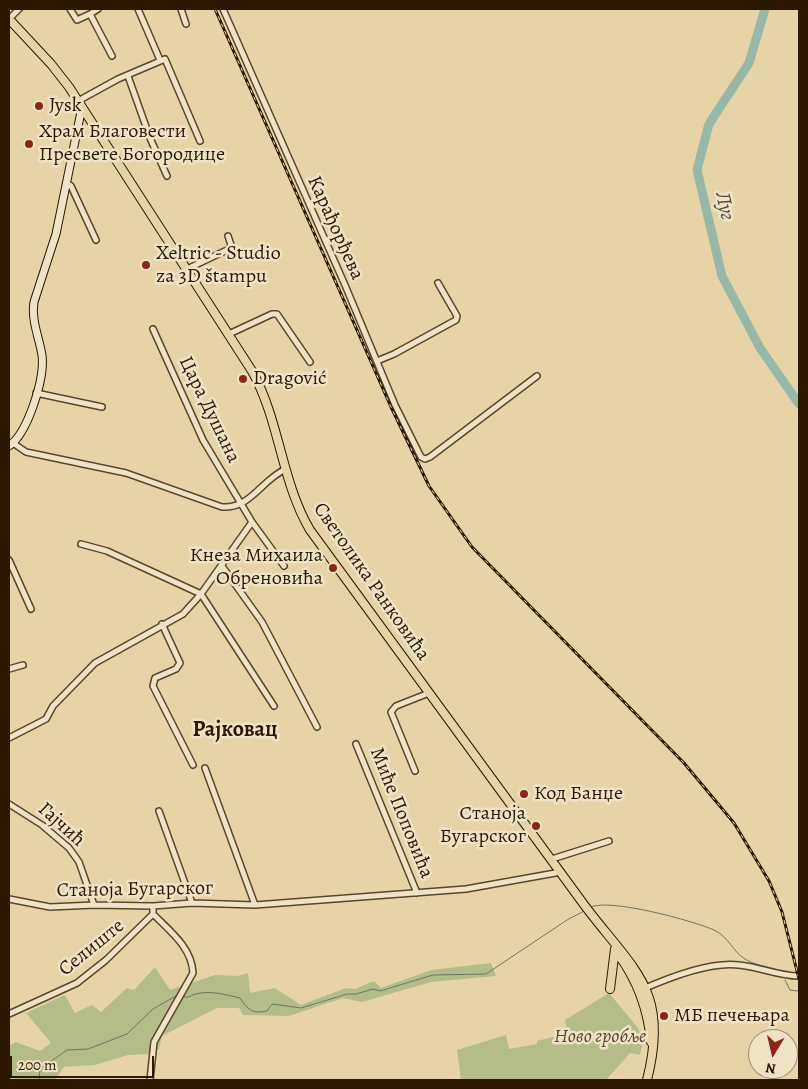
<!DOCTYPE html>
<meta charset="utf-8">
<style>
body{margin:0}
#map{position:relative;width:808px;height:1089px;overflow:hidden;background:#e6d4a7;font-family:Alegreya,serif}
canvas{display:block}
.frame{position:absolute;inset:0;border:10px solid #2c1800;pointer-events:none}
.north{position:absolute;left:748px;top:1029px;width:50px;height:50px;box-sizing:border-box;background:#efe3c6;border:1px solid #a19277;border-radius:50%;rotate:189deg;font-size:14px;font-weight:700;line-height:20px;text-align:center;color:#2c1800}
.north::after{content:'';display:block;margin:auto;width:18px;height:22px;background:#8f2418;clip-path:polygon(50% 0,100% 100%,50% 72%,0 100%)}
.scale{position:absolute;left:10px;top:1056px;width:144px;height:22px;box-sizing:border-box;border:2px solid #2c1800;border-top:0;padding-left:6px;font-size:15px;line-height:18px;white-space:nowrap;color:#2c1800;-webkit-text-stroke:4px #efe3c6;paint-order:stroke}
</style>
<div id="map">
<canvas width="808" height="1089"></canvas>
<div class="frame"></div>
<div class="north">N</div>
<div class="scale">200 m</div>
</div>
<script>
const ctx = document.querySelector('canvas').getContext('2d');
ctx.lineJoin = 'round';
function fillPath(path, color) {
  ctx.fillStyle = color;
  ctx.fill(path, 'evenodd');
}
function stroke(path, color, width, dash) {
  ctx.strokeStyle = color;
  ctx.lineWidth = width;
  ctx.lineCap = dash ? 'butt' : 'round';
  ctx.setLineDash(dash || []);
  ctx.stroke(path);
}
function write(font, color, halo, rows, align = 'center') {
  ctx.font = font + ' Alegreya,serif';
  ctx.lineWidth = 5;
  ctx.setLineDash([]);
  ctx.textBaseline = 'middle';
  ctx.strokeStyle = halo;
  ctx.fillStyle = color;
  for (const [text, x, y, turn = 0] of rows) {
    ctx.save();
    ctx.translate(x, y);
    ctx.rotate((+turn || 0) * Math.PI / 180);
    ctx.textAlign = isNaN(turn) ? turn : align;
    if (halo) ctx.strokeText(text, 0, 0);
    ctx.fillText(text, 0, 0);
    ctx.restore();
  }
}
fillPath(new Path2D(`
 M491 963 496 976 431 982 362 1002 343 998 289 1016 243 1015 239 1008H217L162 1036 159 1049 149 1054 128 1055 95 1065 64 1067 55 1080H9V1046L16 1042 40 1051 51 1043 26 1013 65 995 75 1013 92 1005 101 1012 127 988 134 990 155 967 170 990 215 975 238 976 248 973 250 993 275 988 301 1005 346 988 355 989 374 981 381 988 431 970Z
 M609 993 638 1028 643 1041 640 1055 630 1053 606 1080H461L457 1050 506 1035 509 1049 537 1044V1041L568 1033 565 1020Z`), '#b4bd87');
stroke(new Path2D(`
 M591 907C610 898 694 921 714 930 730 938 732 951 745 959 754 965 770 967 781 971
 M785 980 790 990 798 991
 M184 997C190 998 191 995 196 994 210 990 227 995 240 998 248 1010 252 1014 267 1011L272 1004 301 1008 347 994H356L373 989 380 991 433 975 486 974 567 920 584 911
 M39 1080 40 1069 67 1050 88 1049 127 1034 153 1009 176 996`), '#6c7865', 1);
stroke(new Path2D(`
 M765 9 749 63 709 124 697 170 722 276 760 348 799 404`), '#96b8a8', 9);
const street = new Path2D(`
 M70 9 77 20 90 14 112 56
 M138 9 160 60
 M181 9 186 24
 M223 9 345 285 395 405 421 457 425 459 430 457 537 376
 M90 14 98 9
 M9 19 19 9
 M128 76 150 138 167 176
 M78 101 118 79 165 59 200 141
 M66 183 71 186 96 240
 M185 270 229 249 231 245 228 236
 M153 329 203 440 252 522 284 566
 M229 334 272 314H277L310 362
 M377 361 394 354 456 320 457 316 438 283
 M36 393 102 407
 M13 443 26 452 126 473 222 507C251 509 262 479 286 469
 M81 544 107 551 201 594 274 706
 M9 560 31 609
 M222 566 262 622 317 727
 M162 624 180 663 176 669 155 678 153 686 193 765
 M9 669 23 665
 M9 738 46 719 53 706 95 663 183 614 201 594 252 522
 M356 744 417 893
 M205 768 255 905
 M415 771 391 712 396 706 429 693
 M9 804 42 825 69 848 79 862 94 905
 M159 811 192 903
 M552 859 609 841
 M9 899 50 907 94 905 153 906 192 903 255 905 466 889 561 872
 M643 989C668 978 710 961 739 965 760 967 778 976 799 976
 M9 1014 77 983 106 960 153 914V906
 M150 1080 154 1042 193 973C192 948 170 931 153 914`);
const secondary = new Path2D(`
 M9 446C28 433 45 378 42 355 39 337 31 320 34 302L56 234 82 107`);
const primary = new Path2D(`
 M9 19 51 64 69 87 252 371C280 421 281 481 310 530L585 906C634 971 670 990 647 1080
 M618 954C638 981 648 1009 651 1042
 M610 989 615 949`);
stroke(street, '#5a472a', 8);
stroke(secondary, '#2c1800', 9);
stroke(primary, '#2c1800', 10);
stroke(street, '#efe3c6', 5);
stroke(secondary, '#efe3c6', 7);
stroke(primary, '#e6d4a7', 8);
const rail = new Path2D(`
 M215 9 391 407 429 486 472 547 684 763 734 823 769 881 782 912 799 979`);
stroke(rail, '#2c1800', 3);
stroke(rail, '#efe3c6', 1, [4]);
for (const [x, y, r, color] of [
 [39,106,5,"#8f2418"],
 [29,144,5,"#8f2418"],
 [146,265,5,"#8f2418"],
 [243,379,5,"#8f2418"],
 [333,568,5,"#8f2418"],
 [524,794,5,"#8f2418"],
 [536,826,5,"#8f2418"],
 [664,1016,5,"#8f2418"]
]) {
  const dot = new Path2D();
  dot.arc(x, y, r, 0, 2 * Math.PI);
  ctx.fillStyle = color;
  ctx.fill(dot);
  stroke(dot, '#efe3c6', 2);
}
write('20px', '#2c1800', '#efe3c6', [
 ["Jysk",49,106],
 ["Храм Благовести",39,132],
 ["Пресвете Богородице",39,155],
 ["Xeltric - Studio",156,254],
 ["za 3D štampu",156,277],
 ["Dragović",253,379],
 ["Кнеза Михаила",323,556,"right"],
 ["Обреновића",323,579,"right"],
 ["Код Банџе",534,794],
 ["Станоја",526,814,"right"],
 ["Бугарског",526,837,"right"],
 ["МБ печењара",674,1016]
], 'left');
write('20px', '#2c1800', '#efe3c6', [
 ["Карађорђева",335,228,66],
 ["Цара Душана",209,410,64],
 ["Светолика Ранковића",371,582,55],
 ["Миће Поповића",401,813,68],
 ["Гајчић",61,825,42],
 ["Станоја Бугарског",135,890,-1],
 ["Селиште",92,948,-39]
]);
write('italic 20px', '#554a28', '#efe3c6', [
 ["Ново гробље",600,1037]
]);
write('italic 21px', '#4c4832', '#efe3c6', [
 ["Луг",724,206,77]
]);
write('bold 22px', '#2c1800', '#efe3c6', [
 ["Рајковац",235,731]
]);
</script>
